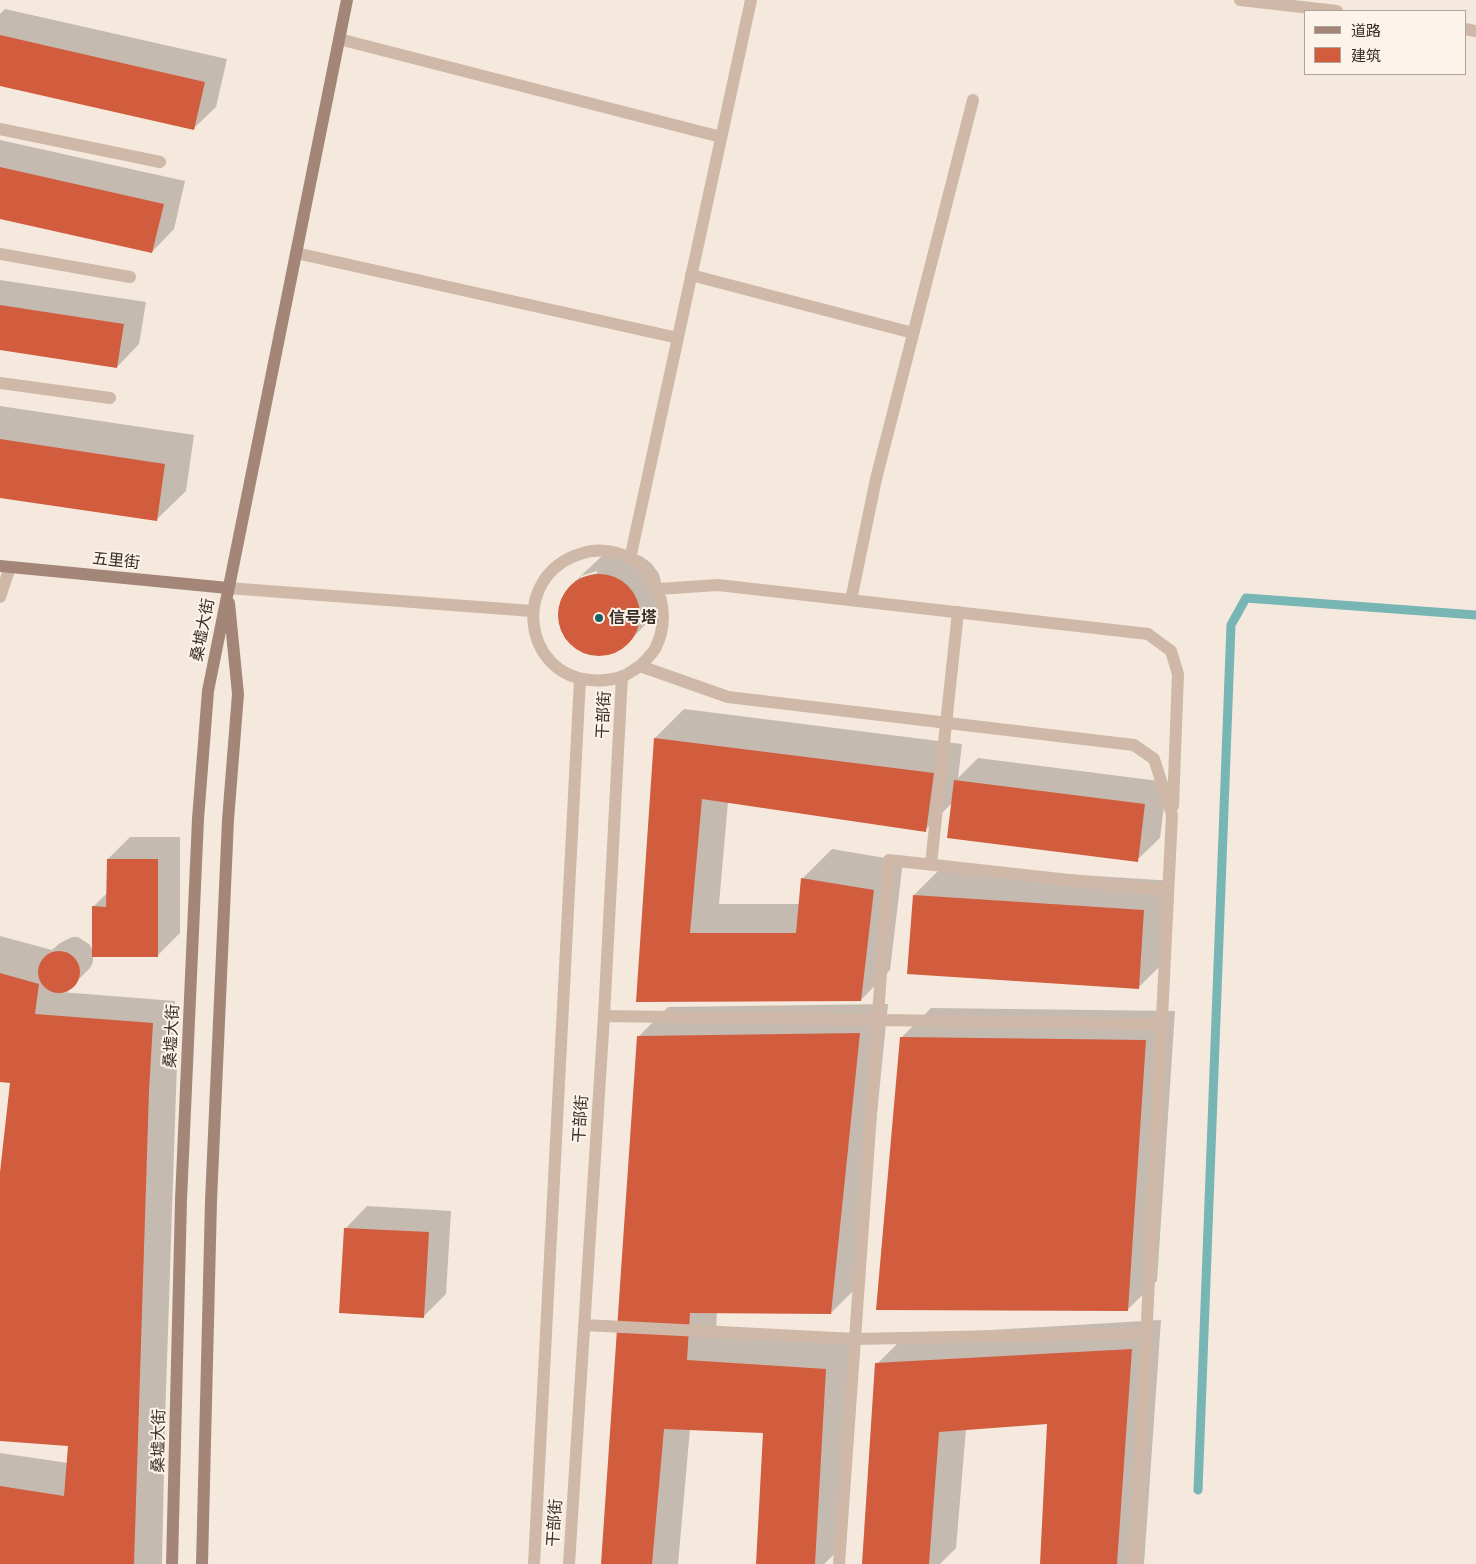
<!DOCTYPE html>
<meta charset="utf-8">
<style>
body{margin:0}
#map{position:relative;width:1476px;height:1564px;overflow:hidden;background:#f5e9dd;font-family:"Work Sans","Noto Sans SC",sans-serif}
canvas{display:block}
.legend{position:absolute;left:1304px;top:10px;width:162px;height:65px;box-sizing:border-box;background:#fcf3ea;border:1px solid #aea49c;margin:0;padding:6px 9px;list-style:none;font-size:15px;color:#3a2d28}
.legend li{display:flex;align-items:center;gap:10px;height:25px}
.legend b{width:25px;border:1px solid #aea49c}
</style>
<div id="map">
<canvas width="1476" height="1564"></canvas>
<ul class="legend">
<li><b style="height:6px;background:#a38678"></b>道路</li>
<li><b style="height:14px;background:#d25c3e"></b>建筑</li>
</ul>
</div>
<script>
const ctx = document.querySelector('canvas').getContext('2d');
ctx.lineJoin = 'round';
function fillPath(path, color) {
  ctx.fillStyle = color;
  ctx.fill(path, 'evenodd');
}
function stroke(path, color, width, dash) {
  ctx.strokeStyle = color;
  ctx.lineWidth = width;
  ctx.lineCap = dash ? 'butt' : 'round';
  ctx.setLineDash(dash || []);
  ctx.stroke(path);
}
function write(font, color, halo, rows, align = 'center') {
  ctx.font = font + ' "Work Sans","Noto Sans SC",sans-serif';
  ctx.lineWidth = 4;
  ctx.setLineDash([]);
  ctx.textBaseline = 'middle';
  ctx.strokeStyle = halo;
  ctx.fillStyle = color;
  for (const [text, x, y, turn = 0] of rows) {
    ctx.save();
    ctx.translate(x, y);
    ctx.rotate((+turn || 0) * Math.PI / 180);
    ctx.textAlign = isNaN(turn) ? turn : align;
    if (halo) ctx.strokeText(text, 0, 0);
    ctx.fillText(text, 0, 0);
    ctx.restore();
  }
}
fillPath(new Path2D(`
 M5 9 227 59 216 107 193 129 0 85V14Z
 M0 140 185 181 174 229 152 252 0 218Z
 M0 280 146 302 139 344 117 367 0 349Z
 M0 406 194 435 186 491 156 520 0 496Z
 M628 552 641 556 651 563 659 574 662 586 657 612 626 645 615 652 602 655 589 654 576 648 566 639 560 627 558 613 561 600 568 588 602 556ZM597 571V573L581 579V576Z
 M684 709 962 744 958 778 978 758 1167 782 1160 838 1137 860 952 803 925 830 728 802 719 904H800L802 879 832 849 903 861 890 970 861 1000 638 1001 655 738Z
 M130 837H180V933L157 956 93 955V962L90 968 74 984 61 992 175 1001 171 1061 177 1062 165 1420 162 1564H0V1453L68 1463 69 1445 0 1440V1183L11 1083 0 1080V936L52 950 60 943 72 937H78L89 944 93 950V907L108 892V859Z
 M943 866 1173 881 1168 958 1138 988 914 895Z
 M888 1004 860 1284 831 1313 717 1312 716 1332 855 1340 844 1545 824 1564H757L764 1432 690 1429 678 1564H602L638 1037 668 1007Z
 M931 1008 1175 1011 1157 1281 1127 1310 901 1038Z
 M367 1206 451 1211 446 1294 424 1316 345 1229Z
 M1161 1320 1144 1564H1041L1048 1423 966 1429 956 1548 940 1564H864L877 1364 906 1335Z`), '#0003');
stroke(new Path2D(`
 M1198 1490 1231 625 1246 598 1476 615`), '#78b5b5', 9);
fillPath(new Path2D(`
 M0 35 205 82 194 130 0 86Z
 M0 167 164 204 152 253 0 219Z
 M0 305 124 324 117 368 0 350Z
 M0 439 165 464 157 521 0 498Z
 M558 615a41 41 0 1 1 82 0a41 41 0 1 1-82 0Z
 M654 738 934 773 926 832 702 799 690 933H796L801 878 874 890 861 1001 636 1002Z
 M954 780 1145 804 1138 862 947 838Z
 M107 859H158V957H92V906L106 907Z
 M913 895 1144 910 1139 989 907 974Z
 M38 972a21 21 0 1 1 42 0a21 21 0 1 1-42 0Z
 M0 973 39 984 35 1014 153 1023 149 1091 134 1564H0V1486L64 1496 68 1446 0 1441V1172L10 1083 0 1082Z
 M860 1033 831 1314 690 1313 687 1360 826 1369 815 1564H756L763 1433 664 1429 652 1564H601L637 1036Z
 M900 1037 1146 1040 1128 1311 876 1310Z
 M344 1228 429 1232 424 1318 339 1313Z
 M1132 1349 1117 1564H1040L1047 1424 939 1432 929 1564H862L875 1363Z`), '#d25c3e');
stroke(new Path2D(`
 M931 864 958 612`), '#cfb8a7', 12);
stroke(new Path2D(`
 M1240 0 1337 11
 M1465 29 1476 31
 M339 39 721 137
 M0 129 160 162
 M296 253 678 338
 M0 254 130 277
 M691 275 913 333
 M0 383 110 398
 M630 559 751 0
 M228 588 532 611
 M658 589 718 585 1148 634 1171 651 1178 674 1173 806
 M0 597 10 567
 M851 600 876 479 973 100
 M640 666C645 661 651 655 655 649 671 617 662 578 631 559 616 550 596 548 580 554 511 576 522 674 590 680 601 681 613 680 624 676 629 673 635 669 640 666L728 697 1134 745 1154 759 1172 815 1135 1564
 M604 1016 1162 1024
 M584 1325 855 1339 1146 1333
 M534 1564 580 679
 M569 1564 604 1016 622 676
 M839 1564 889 860 1168 891`), '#cfb8a7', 12);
stroke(new Path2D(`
 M0 566 228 588
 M172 1564 181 1200 198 819 208 691 347 0
 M202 1564 211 1201 228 820 238 694 229 603`), '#a38678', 12);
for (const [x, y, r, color] of [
 [599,618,5,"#195e61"]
]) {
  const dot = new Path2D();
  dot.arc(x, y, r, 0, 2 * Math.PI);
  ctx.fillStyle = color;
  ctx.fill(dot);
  stroke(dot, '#fcf3ea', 2);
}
write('16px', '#3a2d28', '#fcf3ea', [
 ["五里街",116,561,6],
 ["桑墟大街",203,630,-79],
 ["干部街",604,715,-87],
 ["桑墟大街",172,1036,-87],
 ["干部街",581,1119,-86],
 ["桑墟大街",159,1441,-89],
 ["干部街",555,1523,-86]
]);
write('bold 16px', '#3a2d28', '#fcf3ea', [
 ["信号塔",609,618]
], 'left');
</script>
